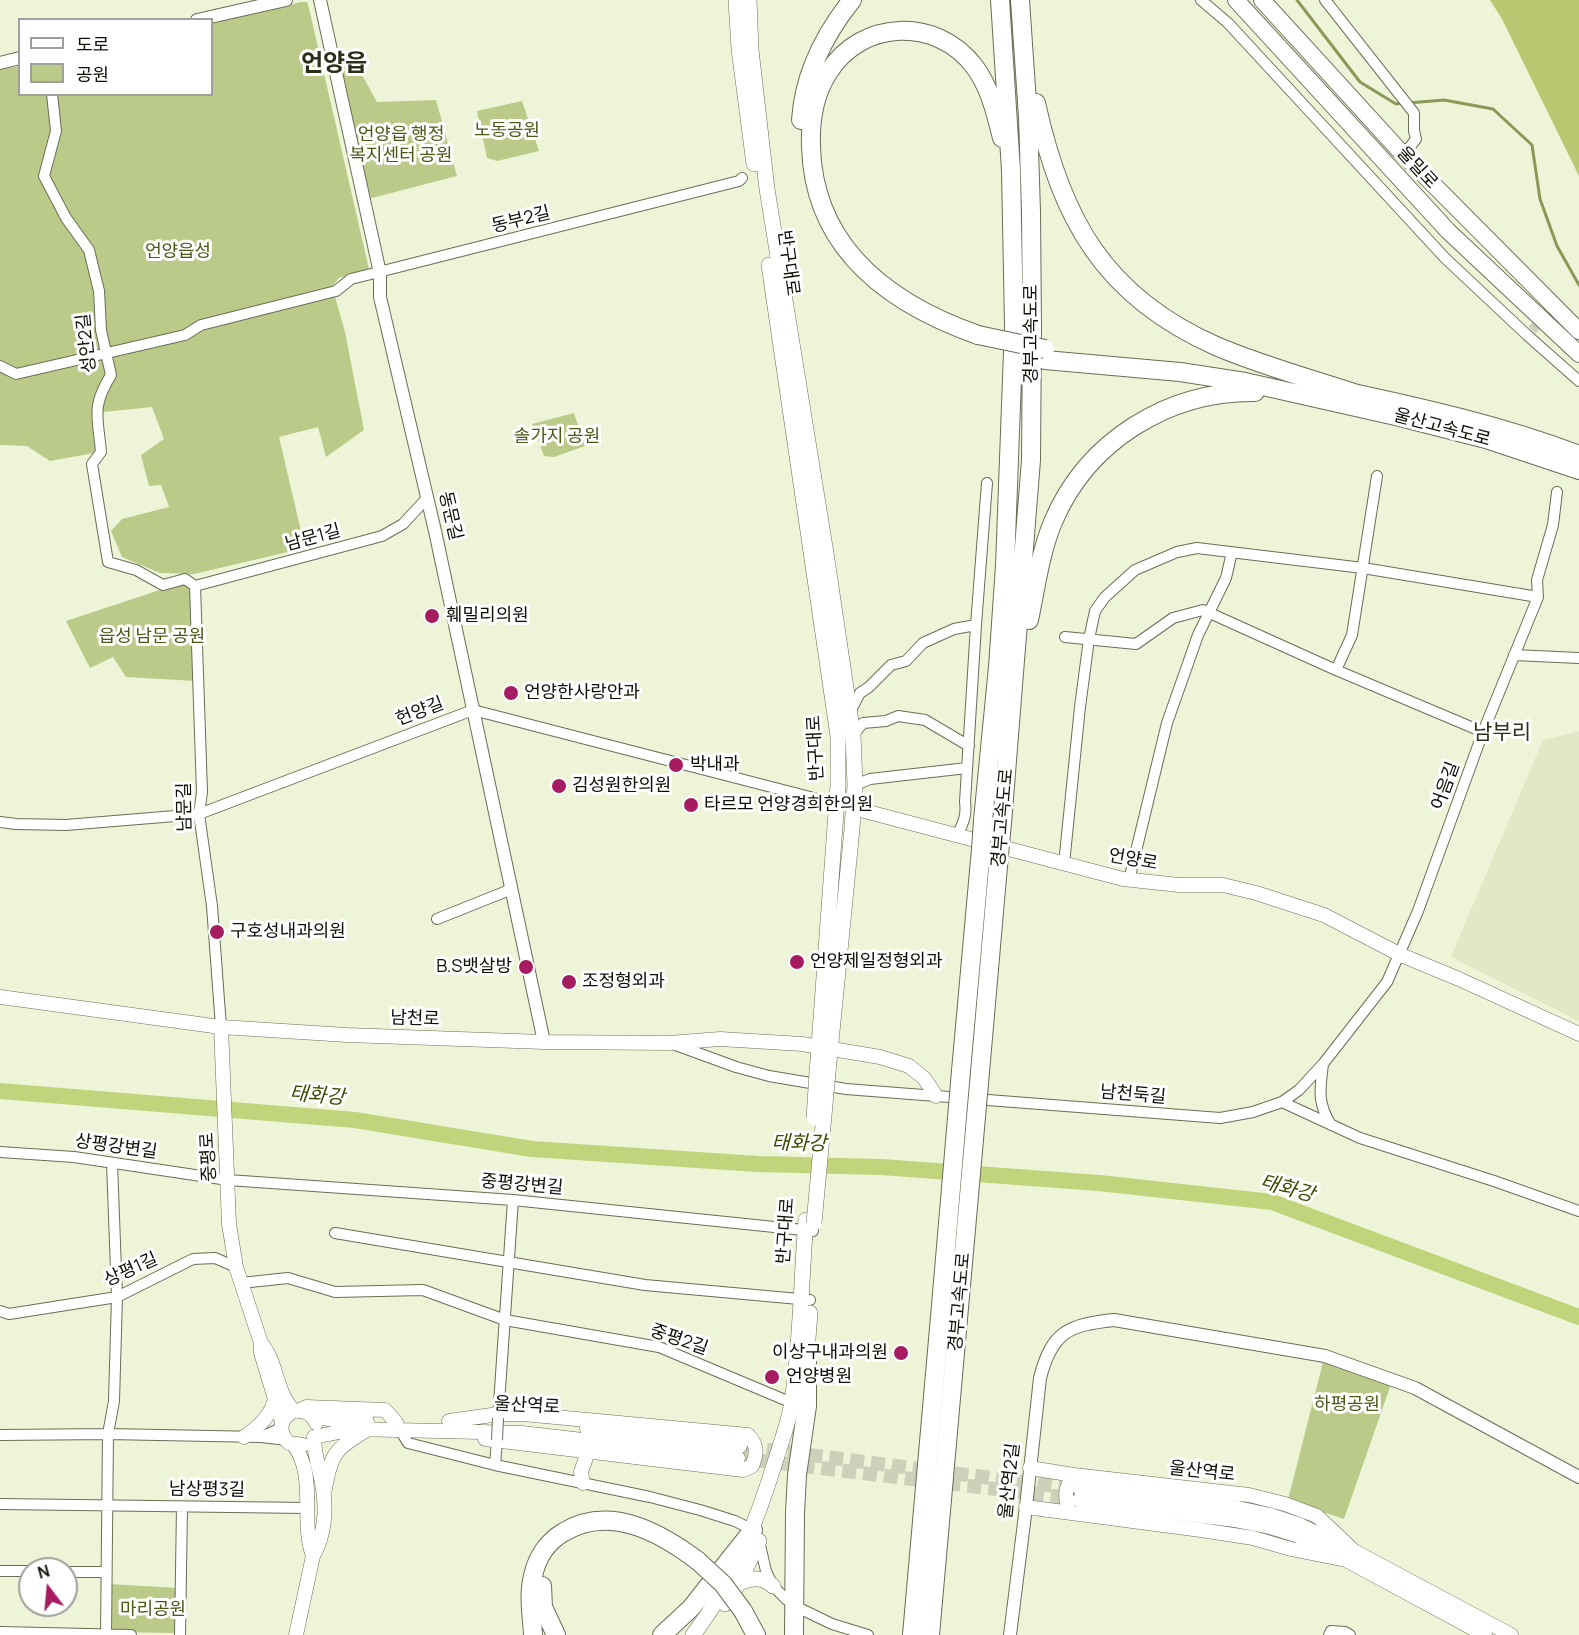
<!DOCTYPE html>
<meta charset="utf-8">
<style>
body{margin:0}
#map{position:relative;width:1579px;height:1635px;overflow:hidden;background:#edf4d8;font-family:Manrope,"Noto Sans KR",sans-serif}
canvas{display:block}
.legend{position:absolute;left:18px;top:18px;width:195px;height:78px;box-sizing:border-box;background:#fff;border:2px solid #9f9f9c;margin:0;padding:8px 10px;list-style:none;font-size:18px;color:#0e1007}
.legend li{display:flex;align-items:center;gap:12px;height:30px}
.legend b{width:30px;border:2px solid #9f9f9c}
.north{position:absolute;left:18px;top:1557px;width:60px;height:60px;box-sizing:border-box;background:#fff;border:2px solid #9f9f9c;border-radius:50%;rotate:344deg;font-size:16px;font-weight:700;line-height:24px;text-align:center;color:#0e1007}
.north::after{content:'';display:block;margin:auto;width:21px;height:27px;background:#a61c61;clip-path:polygon(50% 0,100% 100%,50% 72%,0 100%)}
</style>
<div id="map">
<canvas width="1579" height="1635"></canvas>
<ul class="legend">
<li><b style="height:8px;background:#fff"></b>도로</li>
<li><b style="height:16px;background:#bcca89"></b>공원</li>
</ul>
<div class="north">N</div>
</div>
<script>
const ctx = document.querySelector('canvas').getContext('2d');
ctx.lineJoin = 'round';
function fillPath(path, color) {
  ctx.fillStyle = color;
  ctx.fill(path, 'evenodd');
}
function stroke(path, color, width, dash) {
  ctx.strokeStyle = color;
  ctx.lineWidth = width;
  ctx.lineCap = dash ? 'butt' : 'round';
  ctx.setLineDash(dash || []);
  ctx.stroke(path);
}
function write(font, color, halo, rows, align = 'center') {
  ctx.font = font + ' Manrope,"Noto Sans KR",sans-serif';
  ctx.lineWidth = 6;
  ctx.setLineDash([]);
  ctx.textBaseline = 'middle';
  ctx.strokeStyle = halo;
  ctx.fillStyle = color;
  for (const [text, x, y, turn = 0] of rows) {
    ctx.save();
    ctx.translate(x, y);
    ctx.rotate((+turn || 0) * Math.PI / 180);
    ctx.textAlign = isNaN(turn) ? turn : align;
    if (halo) ctx.strokeText(text, 0, 0);
    ctx.fillText(text, 0, 0);
    ctx.restore();
  }
}
fillPath(new Path2D(`
 M1579 731V1021L1451 957 1543 740Z`), '#e0e8c5');
fillPath(new Path2D(`
 M301 2H307L308 4 369 269 339 278 332 286 345 332 364 430 326 457 318 427 279 437 305 548 194 574 160 573 122 557 111 531 122 519 169 507 161 485 149 486 141 455 164 439 152 407 104 412 94 453 50 461 27 446 0 445V70L19 66 20 94H212V22Z
 M356 64 377 102 436 100 457 176 368 199 340 68Z
 M522 101 539 151 497 161 487 158 477 111Z
 M574 413 585 446 554 457 544 456 532 424Z
 M184 582 192 590 196 681 126 677 113 657 90 668 66 621Z
 M1323 1362 1382 1377 1390 1387 1344 1519 1288 1500Z
 M109 1584 178 1588 177 1633 109 1632Z`), '#bcca89');
fillPath(new Path2D(`
 M1490 0H1579V176L1502 19Z`), '#b7c870');
stroke(new Path2D(`
 M1297 0 1360 82 1396 104 1402 103
 M1408 103 1444 100 1493 109 1532 145 1540 199 1557 246 1579 285`), '#8b9858', 3);
stroke(new Path2D(`
 M0 1091 355 1120 532 1149 758 1164 881 1167 1099 1183 1272 1202 1579 1317`), '#c1d37b', 16);
stroke(new Path2D(`
 M1532 330 1546 316`), '#ccd2b9', 10, [10, 5]);
stroke(new Path2D(`
 M746 1447 1078 1489
 M738 1458 1078 1499`), '#ccd2b9', 14, [14, 7]);
const minor = new Path2D(`
 M1201 0 1228 23 1445 258 1527 335 1579 381
 M1325 0 1414 113V131L1416 139 1406 152
 M52 94 56 131 44 176 66 218 89 250 99 291 101 330 111 375C91 407 98 417 101 452L92 464 108 562 136 570 163 585 185 579 195 586
 M0 366 16 374 185 335 201 325 336 291 351 279 739 181 742 178
 M195 586 202 792 199 814 212 906 221 1027
 M195 586 382 536 403 524 427 498
 M976 625 987 483
 M1065 637 1136 644 1173 618 1203 610 1336 670 1483 732
 M1514 655 1579 658
 M1336 670 1352 635 1377 476
 M850 712 860 693 869 687 891 665 906 661 923 643 954 629 976 625 965 802C967 816 963 823 957 836
 M853 735 863 723 886 721 898 716 925 720 969 746
 M855 785 870 779 967 768
 M0 822 16 824 66 825 199 814 473 710 841 805
 M1064 864 1080 707 1089 639 1095 611 1105 597 1135 570 1177 552 1197 548 1363 568 1538 597 1537 580 1553 525 1557 492
 M1129 880 1167 723 1198 635 1226 578 1232 552
 M437 919 512 889
 M673 1044 736 1067 769 1076 846 1089 1220 1118 1253 1112 1282 1102 1360 1138 1494 1181 1579 1211
 M1323 1064C1320 1090 1317 1102 1331 1125
 M1282 1102 1299 1090 1323 1064 1387 982 1418 911 1483 732 1538 597
 M0 1152 74 1157 228 1180 513 1200 813 1231
 M335 1233 645 1285 810 1300
 M241 1283 288 1278 335 1292 423 1290 505 1320 659 1347 797 1405
 M0 1311 9 1314 117 1297 193 1259 215 1258 236 1267
 M498 1418 513 1200
 M281 1428 261 1437 287 1440
 M400 1430 408 1443 495 1465 650 1497 700 1510 735 1521 753 1530 759 1541 766 1571 773 1586 787 1600
 M0 1435 108 1434 261 1437
 M495 1465 497 1440
 M0 1504 307 1508
 M0 1571H30
 M66 1572H106
 M801 1609 832 1624 868 1635
 M0 1632 131 1635
 M106 1635 108 1434 114 1401 117 1297 112 1163
 M180 1635 182 1507
 M1329 1635 1331 1631 1345 1632 1350 1635`);
const tertiary = new Path2D(`
 M320 0 380 273V297L435 531 544 1042
 M197 20 286 0
 M0 63 20 58
 M1010 1635 1026 1507 1040 1378C1052 1331 1069 1325 1114 1320L1325 1356 1415 1388 1579 1477`);
const secondary = new Path2D(`
 M853 808 1123 879 1179 885H1223L1256 893 1324 915 1401 955 1459 979 1579 1034
 M0 997 221 1027 347 1035 544 1042 669 1043 720 1039 802 1044 880 1057 909 1066 924 1078 936 1096
 M221 1027 229 1224 236 1267 261 1343
 M300 1410 306 1407 385 1410 396 1422
 M294 1411C280 1417 277 1432 289 1443L303 1445
 M312 1416 335 1420 367 1421
 M449 1421 499 1414H523L748 1435C758 1445 757 1454 752 1466L743 1470 485 1439
 M282 1422 261 1353V1343C278 1363 275 1392 294 1411 304 1410 312 1413 316 1423
 M587 1429 740 1446
 M244 1437C259 1427 272 1415 275 1398
 M294 1445C317 1477 300 1521 313 1556 325 1535 327 1507 322 1483 319 1467 314 1454 314 1437L354 1429 522 1433 738 1458
 M1030 1468 1074 1475 1249 1495 1285 1504 1317 1516 1354 1551 1511 1635
 M583 1483 581 1472 588 1452
 M325 1489C331 1453 336 1448 367 1430
 M1080 1489 1238 1508 1270 1515 1300 1525 1344 1547
 M1079 1500 1235 1520 1267 1526 1296 1535 1331 1552
 M1026 1507 1201 1530 1253 1538 1291 1549 1346 1560 1485 1635
 M1069 1512C1065 1497 1064 1488 1074 1475
 M296 1635 313 1556`);
const primary = new Path2D(`
 M736 0 739 49 754 164
 M749 0 751 50 767 189 826 553 853 735 855 785 852 829 828 1072
 M769 265 838 736V785L817 1073
 M806 1364 810 1313
 M739 1583C753 1578 761 1576 773 1586
 M725 1604 739 1583 759 1541
 M693 1635C733 1583 757 1521 776 1459 782 1440 789 1421 792 1402 801 1342 801 1280 806 1220`);
const trunk = new Path2D(`
 M1236 0 1448 231 1579 354
 M1262 0 1399 150 1579 331`);
const motorway = new Path2D(`
 M1036 103C1061 218 1103 296 1216 346 1260 365 1308 378 1354 393
 M801 120C804 75 824 35 852 0
 M978 335C890 304 814 249 811 147 810 121 814 95 828 73 861 19 937 17 974 66 990 87 996 114 1002 138
 M1045 360 1180 372 1245 382 1400 417 1486 439 1579 470
 M1344 391C1423 408 1503 426 1579 455
 M1029 620C1036 587 1040 553 1053 522 1087 441 1168 391 1255 392
 M983 820 998 667 1005 566 1014 325 1011 170 1000 0
 M1002 823 1031 460 1032 327 1031 212 1028 117 1020 0
 M961 1071 981 849
 M980 1072 999 855
 M542 1586 543 1607 556 1635
 M743 1611 756 1635
 M533 1635C532 1615 528 1595 533 1576 537 1557 548 1541 564 1532 610 1504 661 1533 698 1561
 M662 1635 691 1608 753 1530
 M794 1635 795 1513 797 1475 807 1406V1355
 M912 1635 940 1317
 M930 1635 958 1319`);
stroke(minor, '#696f57', 12);
stroke(tertiary, '#696f57', 14);
stroke(secondary, '#696f57', 15);
stroke(primary, '#696f57', 16);
stroke(trunk, '#696f57', 18);
stroke(motorway, '#696f57', 20);
stroke(minor, '#fff', 10);
stroke(tertiary, '#fff', 12);
stroke(secondary, '#fff', 14);
stroke(primary, '#fff', 15);
stroke(trunk, '#fff', 16);
stroke(motorway, '#fff', 18);
const minorBridge = new Path2D(`
 M497 1440 498 1418`);
const primaryBridge = new Path2D(`
 M814 1118 817 1073
 M814 1223 828 1072`);
const motorwayBridge = new Path2D(`
 M978 335 1045 349
 M981 849 983 820
 M999 855 1002 823
 M940 1317 961 1071
 M958 1319 980 1072
 M698 1561 723 1584 743 1611`);
stroke(minorBridge, '#696f57', 12, []);
stroke(primaryBridge, '#696f57', 16, []);
stroke(motorwayBridge, '#696f57', 20, []);
stroke(minorBridge, '#fff', 10);
stroke(primaryBridge, '#fff', 15);
stroke(motorwayBridge, '#fff', 18);
for (const [x, y, r, color] of [
 [432,616,8,"#a61c61"],
 [511,693,8,"#a61c61"],
 [676,765,8,"#a61c61"],
 [559,786,8,"#a61c61"],
 [691,805,8,"#a61c61"],
 [217,932,8,"#a61c61"],
 [797,962,8,"#a61c61"],
 [526,967,8,"#a61c61"],
 [569,982,8,"#a61c61"],
 [901,1353,8,"#a61c61"],
 [772,1377,8,"#a61c61"]
]) {
  const dot = new Path2D();
  dot.arc(x, y, r, 0, 2 * Math.PI);
  ctx.fillStyle = color;
  ctx.fill(dot);
  stroke(dot, '#fff', 2);
}
write('18px', '#4e5819', '#fff', [
 ["노동공원",507,131],
 ["언양읍 행정",401,135],
 ["복지센터 공원",401,156],
 ["언양읍성",178,252],
 ["솔가지 공원",557,437],
 ["읍성 남문 공원",152,637],
 ["하평공원",1347,1405],
 ["마리공원",153,1610]
]);
write('18px', '#0e1007', '#fff', [
 ["울밀로",1417,168,47],
 ["동부2길",521,220,-14],
 ["반구대로",788,263,82],
 ["경부고속도로",1032,334,-90],
 ["성안2길",87,343,-96],
 ["울산고속도로",1442,428,15],
 ["동문길",450,516,77],
 ["남문1길",313,538,-15],
 ["헌양길",420,712,-21],
 ["반구대로",816,748,-93],
 ["어음길",1446,786,-70],
 ["남문길",185,807,-91],
 ["경부고속도로",1003,818,-85],
 ["언양로",1133,860,10],
 ["남천로",415,1019,2],
 ["남천둑길",1133,1095,5],
 ["상평강변길",116,1147,8],
 ["중평로",209,1157,-93],
 ["중평강변길",522,1185,5],
 ["반구대로",786,1231,-86],
 ["상평1길",131,1270,-24],
 ["경부고속도로",960,1302,-85],
 ["중평2길",679,1340,19],
 ["울산역로",527,1406,3],
 ["울산역로",1202,1472,6],
 ["울산역2길",1010,1481,-84],
 ["남상평3길",207,1490,1]
]);
write('18px', '#0e1007', '#fff', [
 ["훼밀리의원",446,616],
 ["언양한사랑안과",524,693],
 ["박내과",690,765],
 ["김성원한의원",572,786],
 ["타르모 언양경희한의원",704,805],
 ["구호성내과의원",230,932],
 ["언양제일정형외과",810,962],
 ["B.S뱃살방",512,967,"right"],
 ["조정형외과",582,982],
 ["이상구내과의원",888,1353,"right"],
 ["언양병원",786,1377]
], 'left');
write('italic 20px', '#3f4904', '#fff', [
 ["태화강",317,1096,5],
 ["태화강",799,1144,1],
 ["태화강",1287,1189,15]
]);
write('21px', '#2b2f19', '#fff', [
 ["남부리",1502,733]
]);
write('bold 24px', '#2b2f19', '#fff', [
 ["언양읍",334,64]
]);
</script>
